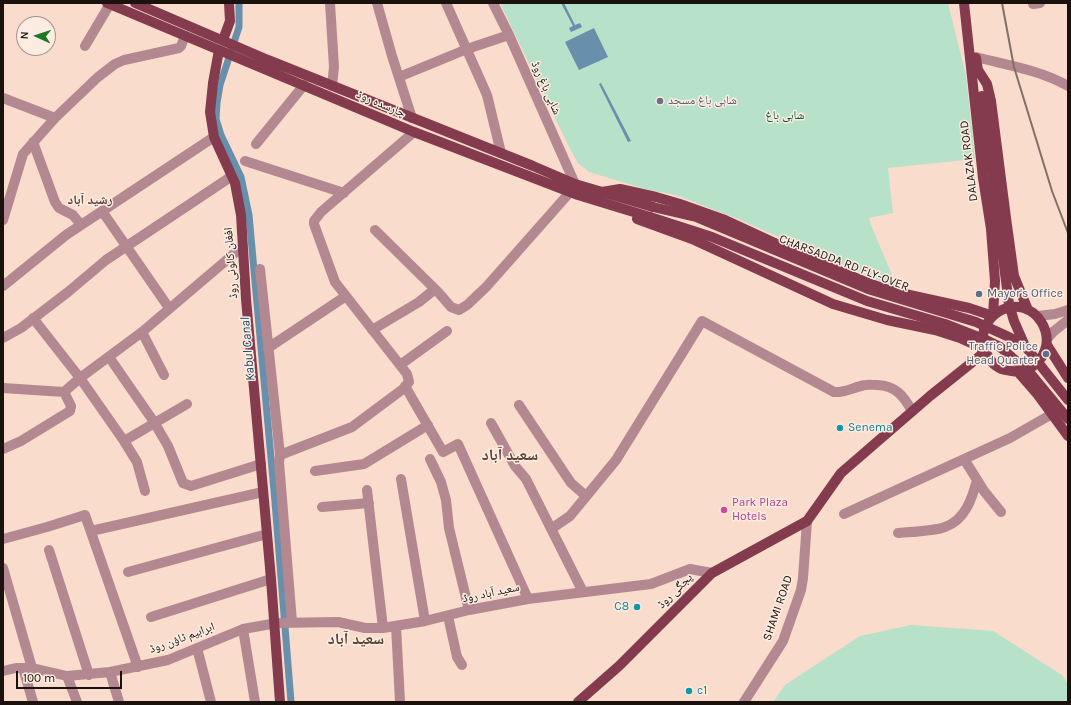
<!DOCTYPE html>
<meta charset="utf-8">
<style>
body{margin:0}
#map{position:relative;width:1071px;height:705px;overflow:hidden;background:#f9dccc;font-family:Karla,sans-serif}
canvas{display:block}
.frame{position:absolute;inset:0;border:4px solid #1b120d;pointer-events:none}
.north{position:absolute;left:16px;top:16px;width:40px;height:40px;box-sizing:border-box;background:#fdece2;border:1px solid #a3958d;border-radius:50%;rotate:273deg;font-size:11px;font-weight:700;line-height:16px;text-align:center;color:#1b120d}
.north::after{content:'';display:block;margin:auto;width:14px;height:18px;background:#1b7827;clip-path:polygon(50% 0,100% 100%,50% 72%,0 100%)}
.scale{position:absolute;left:16px;top:671px;width:106px;height:18px;box-sizing:border-box;border:2px solid #1b120d;border-top:0;padding-left:5px;font-size:12px;line-height:14px;white-space:nowrap;color:#1b120d;-webkit-text-stroke:3px #fdece2;paint-order:stroke}
</style>
<div id="map">
<canvas width="1071" height="705"></canvas>
<div class="frame"></div>
<div class="north">N</div>
<div class="scale">100 m</div>
</div>
<script>
const ctx = document.querySelector('canvas').getContext('2d');
ctx.lineJoin = 'round';
function fillPath(path, color) {
  ctx.fillStyle = color;
  ctx.fill(path, 'evenodd');
}
function stroke(path, color, width, dash) {
  ctx.strokeStyle = color;
  ctx.lineWidth = width;
  ctx.lineCap = dash ? 'butt' : 'round';
  ctx.setLineDash(dash || []);
  ctx.stroke(path);
}
function write(font, color, halo, rows, align = 'center') {
  ctx.font = font + ' Karla,"Noto Naskh Arabic",sans-serif';
  ctx.lineWidth = 3;
  ctx.setLineDash([]);
  ctx.textBaseline = 'middle';
  ctx.strokeStyle = halo;
  ctx.fillStyle = color;
  for (const [text, x, y, turn = 0] of rows) {
    ctx.save();
    ctx.translate(x, y);
    ctx.rotate((+turn || 0) * Math.PI / 180);
    ctx.textAlign = isNaN(turn) ? turn : align;
    if (halo) ctx.strokeText(text, 0, 0);
    ctx.fillText(text, 0, 0);
    ctx.restore();
  }
}
fillPath(new Path2D(`
 M500 3H948L966 76 975 159 888 168 893 213 869 218 871 225 898 289 738 219 676 195 645 189 589 172 578 163 568 145Z
 M911 625 993 631 1062 675 1068 684V702H773L785 685 860 636Z`), '#b7e1c8');
fillPath(new Path2D(`
 M561 3H564L575 25 580 23 582 27 571 32 569 28 573 26Z
 M594 28 608 57 579 70 565 42Z
 M601 83 631 141 628 142 599 84Z`), '#688fab');
stroke(new Path2D(`
 M239 3V27L220 85 217 103 216 119 221 135 241 177 249 215 275 502 291 702`), '#688fab', 7);
stroke(new Path2D(`
 M330 3 334 67 332 86
 M377 3 392 56 412 118
 M446 3 487 95 501 153
 M493 3 509 35 575 184
 M1033 4 1040 3
 M85 46 110 4
 M976 57C1007 65 1040 70 1068 86
 M399 77 467 49 509 35
 M3 98 55 118
 M33 142 55 202 59 208 73 215 81 225
 M256 144 304 85
 M245 161 344 193
 M102 211 169 308
 M3 220 23 154 55 118 98 77 115 64 124 60 179 48 181 46 185 36
 M375 230 438 292 451 307 459 310 467 305 487 286 571 191
 M260 269 280 455 279 462 292 622
 M3 286 66 235 214 137
 M1038 316 1055 314 1068 310
 M33 318 80 378 124 441 137 462 145 491
 M372 330 419 302 435 289
 M142 332 164 375
 M3 338 21 328 68 292 106 260 232 176
 M1047 339 1053 332 1068 320
 M268 348 346 296
 M109 357 154 422 168 446 183 483 191 486 261 464
 M400 365 447 331
 M405 386 443 452 458 444 528 599
 M3 388 64 392 80 378 142 332 242 247
 M519 405 571 483 586 496
 M491 423 515 466 526 479 583 592
 M124 441 187 404
 M3 449 21 441 70 411 71 406 64 392
 M280 455 352 427 403 389 409 382 407 374 335 282 314 224V221L321 212 414 132
 M430 459 441 482 446 500 449 528 469 610
 M964 459 984 491 1001 512
 M315 471 364 464 428 425
 M401 479 425 621
 M367 490 383 628
 M322 507 369 503
 M844 514 1010 438 1052 414
 M551 529 570 516 616 460 702 321 834 392C844 393 852 388 861 386 866 384 872 385 877 385 896 386 903 395 912 411
 M91 531 263 492
 M898 533C909 532 935 531 945 527 965 520 972 499 977 480
 M3 539 47 527 85 515 138 667
 M49 550 89 675
 M3 568 32 668
 M128 572 267 534
 M448 616 457 657 462 665
 M151 617 271 579
 M396 626 400 702
 M243 629 255 702
 M197 648 211 702
 M23 668 33 702
 M3 671 16 668H32L67 676 110 672 168 660 243 629 277 623 338 622 365 628H383L425 621 469 610 528 599 651 584 690 569 712 573
 M110 672 119 702
 M67 676 77 702
 M744 702 783 641 801 590 803 578 807 521`), '#b38890', 10);
stroke(new Path2D(`
 M107 3 414 132 578 195 650 217
 M135 3 268 60 533 166 575 184 653 207
 M223 40 230 21 229 3
 M219 50 213 83 210 112 214 137 235 183 241 215 246 299 271 579 280 702
 M976 58 978 70 987 84 991 101 1006 218 1014 276 1028 310
 M602 192 620 189 656 197 680 204 725 220 803 256 871 284 891 291 969 308 993 316 995 281 991 229 983 178 964 3
 M637 219 692 239 833 304 887 320 935 330 960 338 984 349
 M1047 345 1068 378
 M1018 372C1022 370 1028 370 1032 367 1067 342 1033 290 998 312 993 315 989 320 986 325 978 342 987 365 1005 370 1009 371 1014 371 1018 372L1038 395 1068 436
 M578 702 619 666 712 573 807 521 841 473 930 396 985 352`), '#843b4d', 10);
stroke(new Path2D(`
 M1002 3 1014 67 1052 191 1068 233`), '#826f65', 2);
stroke(new Path2D(`
 M982 96 1009 304 1014 321 1025 346 1068 400
 M653 207 696 217 868 289 976 322 1009 337 1025 346
 M650 217 712 237 867 301 945 324 986 340 1000 347 1030 373 1068 419`), '#843b4d', 10);
for (const [x, y, r, color] of [
 [660,101,4,"#6b7280"],
 [979,294,4,"#5c6f8a"],
 [1046,354,4,"#5c6f8a"],
 [840,428,4,"#0f9aa8"],
 [724,510,4,"#d1479c"],
 [637,607,4,"#0f9aa8"],
 [689,691,4,"#0f9aa8"]
]) {
  const dot = new Path2D();
  dot.arc(x, y, r, 0, 2 * Math.PI);
  ctx.fillStyle = color;
  ctx.fill(dot);
  stroke(dot, '#fdece2', 1.5);
}
write('12px', '#1b120d', '#fdece2', [
 ["شاہی باغ روڈ",546,88,66],
 ["چارسدہ روڈ",381,104,23],
 ["DALAZAK ROAD",969,161,-97],
 ["افغان کالونی روڈ",231,263,-94],
 ["CHARSADDA RD FLY-OVER",844,263,21],
 ["پجگی روڈ",675,591,-45],
 ["سعید آباد روڈ",491,593,-12],
 ["SHAMI ROAD",778,608,-71],
 ["ابراہیم ٹاؤن روڈ",182,638,-20]
]);
write('12px', '#5b616d', '#fdece2', [
 ["شاہی باغ مسجد",668,101]
], 'left');
write('12px', '#025636', '#fdece2', [
 ["شاہی باغ",785,116]
]);
write('12px', '#4e5e75', '#fdece2', [
 ["Mayor's Office",987,294],
 ["Traffic Police",1038,347,"right"],
 ["Head Quarter",1038,361,"right"]
], 'left');
write('12px', '#0d838f', '#fdece2', [
 ["Senema",848,428],
 ["C8",629,607,"right"],
 ["c1",697,691]
], 'left');
write('12px', '#b23c85', '#fdece2', [
 ["Park Plaza",732,503],
 ["Hotels",732,517]
], 'left');
write('bold 13px', '#5c4538', '#fdece2', [
 ["رشید آباد",90,200]
]);
write('italic 13px', '#0b3e5b', '#fdece2', [
 ["Kabul Canal",248,349,-95]
]);
write('bold 16px', '#5c4538', '#fdece2', [
 ["سعید آباد",510,455],
 ["سعید آباد",356,639]
]);
</script>
